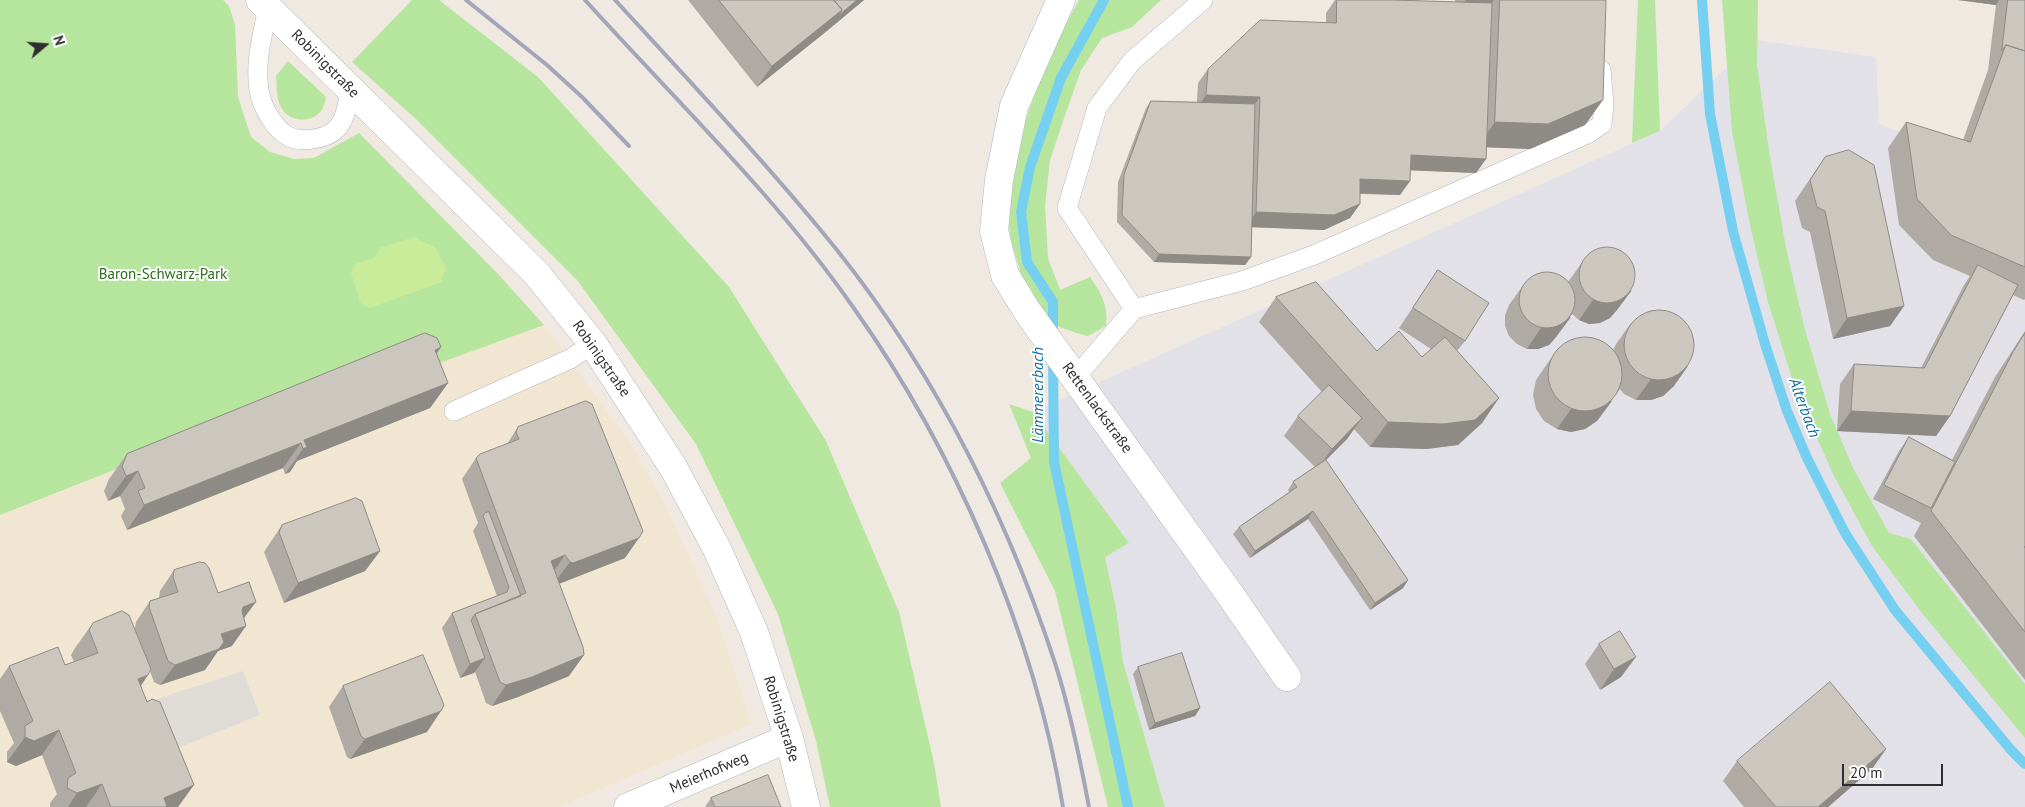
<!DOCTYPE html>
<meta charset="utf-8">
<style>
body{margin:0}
#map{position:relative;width:2025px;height:807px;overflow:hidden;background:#efe9e1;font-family:"PT Sans",sans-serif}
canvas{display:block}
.north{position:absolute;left:20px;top:20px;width:50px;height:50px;-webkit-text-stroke:4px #fff;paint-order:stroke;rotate:72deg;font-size:14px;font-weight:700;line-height:20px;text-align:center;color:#2e2e2e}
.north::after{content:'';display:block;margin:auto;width:18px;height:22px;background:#2e2e2e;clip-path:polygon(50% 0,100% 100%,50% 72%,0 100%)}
.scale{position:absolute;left:1842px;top:764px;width:101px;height:22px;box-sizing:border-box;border:2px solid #2e2e2e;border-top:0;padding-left:6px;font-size:15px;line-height:18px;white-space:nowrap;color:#2e2e2e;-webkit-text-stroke:4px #fff;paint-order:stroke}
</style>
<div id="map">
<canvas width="2025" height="807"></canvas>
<div class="north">N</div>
<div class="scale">20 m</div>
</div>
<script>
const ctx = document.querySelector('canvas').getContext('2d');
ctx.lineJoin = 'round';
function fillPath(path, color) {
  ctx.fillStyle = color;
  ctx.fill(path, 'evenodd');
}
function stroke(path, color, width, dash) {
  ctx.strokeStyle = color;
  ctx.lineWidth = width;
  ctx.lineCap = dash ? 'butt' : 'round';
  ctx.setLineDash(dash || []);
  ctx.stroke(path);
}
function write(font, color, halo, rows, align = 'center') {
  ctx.font = font + ' "PT Sans",sans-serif';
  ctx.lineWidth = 4;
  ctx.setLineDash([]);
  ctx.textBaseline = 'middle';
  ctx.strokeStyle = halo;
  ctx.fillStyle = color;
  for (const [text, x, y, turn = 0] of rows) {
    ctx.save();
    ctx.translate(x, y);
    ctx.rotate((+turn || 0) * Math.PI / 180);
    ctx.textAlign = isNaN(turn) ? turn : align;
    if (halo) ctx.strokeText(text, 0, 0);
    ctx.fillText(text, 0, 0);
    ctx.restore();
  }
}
fillPath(new Path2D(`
 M1755 40 1876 57 1879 124 2025 177V807H1165L1123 662 1116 608 1105 556 1129 543 1033 412 1660 131Z`), '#e3e1e8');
fillPath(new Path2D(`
 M544 325 630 443 662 499 716 615 751 724 559 807H0V515L420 349 434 365Z`), '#f0e6d1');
fillPath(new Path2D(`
 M0 0H223L229 6 235 25 238 97 251 137 270 152 294 159 314 158 359 133 498 274 544 325 434 365 420 349 0 515Z
 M412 0H439L538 77 729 287 826 441 899 612 934 763 941 807H830L816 741 778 614 696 444 577 280 416 119 352 62Z
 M1079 0H1161L1132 27 1102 38 1081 70 1063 121 1050 160 1045 206 1048 258 1060 290 1090 277C1101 293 1109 306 1106 326L1088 336C1072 332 1049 325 1038 312 1029 302 1022 279 1019 267 1016 256 1011 244 1010 233 1003 158 1043 65 1079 0Z
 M1638 0H1655L1660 131 1632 143Z
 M1722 0H1758L1757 64 1769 151 1786 248 1805 330 1830 414 1854 470 1889 533 1911 539 2025 684V738L1922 613 1872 546 1834 476 1796 391 1768 302 1750 225 1732 132Z
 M288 61 326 97C325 102 324 107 321 111 311 124 288 122 281 107 276 99 277 86 276 76Z
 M1009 404 1033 412 1129 543 1105 557 1116 608 1123 662 1165 807H1108L1055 591 1000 483 1031 458Z`), '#b6e59e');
fillPath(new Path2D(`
 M414 237 436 248 446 269 441 282 370 308 361 304 351 274 355 264 374 258 380 248Z`), '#c9ec9a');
fillPath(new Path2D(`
 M243 671 260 715 175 749 154 700Z`), '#dfdcd8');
stroke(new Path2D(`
 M1702 0 1710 114 1733 231 1765 344 1787 411 1807 458 1845 533 1895 610 2011 750 2025 764
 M1053 336V302L1027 262 1021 212 1030 167 1061 78 1104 0
 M1053 358 1054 462 1128 807`), '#75cff0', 10);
const lane = new Path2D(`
 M268 8C262 36 252 73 262 102 266 113 276 129 286 135 298 143 323 140 334 131 346 122 347 103 351 90
 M1134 309 1067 208 1097 108 1132 61 1203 0
 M1075 378 1134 309 1242 281 1314 255 1589 133 1602 124 1604 104 1601 70
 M454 411 570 359 593 344`);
const street = new Path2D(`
 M260 0 536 273 593 344 673 467 717 549 754 632 789 738 806 807
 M1061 0 1014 106 999 180 994 231 1005 275 1027 311 1229 593 1287 677
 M628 807 789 738`);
stroke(lane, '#b4b7c1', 20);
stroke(street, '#b4b7c1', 29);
stroke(lane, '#fff', 19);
stroke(street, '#fff', 28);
stroke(new Path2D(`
 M466 0 547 65 582 97 629 146
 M585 0C676 101 775 195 853 307 955 451 1034 632 1063 807
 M615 0C684 75 754 150 819 228 926 356 1003 505 1055 663 1070 709 1080 759 1089 807`), '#a3a6b8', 4);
fillPath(new Path2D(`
 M688 0H864L828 30 757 87Z
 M1335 0H1394L1455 2V0H1606L1585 125 1530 149 1487 147 1486 159 1476 173 1410 170V181L1400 195 1360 194V204L1350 218 1324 230 1252 227 1251 257 1245 265 1154 262 1117 222 1118 182 1146 108 1151 101 1197 102 1198 83 1208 69 1326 23V13Z
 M1958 0H2025V299L2024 300 2013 295 1950 416 1936 436 1837 431 1840 384 1854 364 1921 368 1964 285 1970 276 1933 260 1899 225 1888 148 1906 122 1963 140 1988 70 1996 5Z
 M1825 157 1904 306 1890 326 1833 339 1810 232 1802 228 1795 201Z
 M1583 261 1617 310 1610 318 1600 323 1589 324 1579 320 1572 314 1556 337 1549 345 1538 349H1527L1517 344 1509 336 1505 326V315L1509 305 1524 284 1568 282Z
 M1438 270 1465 341 1457 351 1499 398 1482 423 1458 445 1426 449 1370 447 1354 429 1347 439 1326 460 1408 580 1403 588 1370 610 1308 519 1250 558 1233 534 1239 527 1289 492 1288 490 1293 482 1315 467 1284 436 1298 416 1322 392 1259 322 1276 297 1377 351 1422 357 1431 349 1399 328Z
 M1631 323 1674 386 1663 396 1651 400H1636L1624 394 1620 389 1597 421 1585 429 1571 432 1557 429 1544 421 1536 409 1533 395 1536 380 1558 348 1613 350 1616 344Z
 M2025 331V680L1914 536 1921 523 1873 499 1899 451 1909 437 1952 460 1995 377Z
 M441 347 436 353 448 383 430 408 297 461 290 472 285 474 283 468 127 530 121 516 125 509 120 496 108 501 104 491 109 479 127 454Z
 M518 427 625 558 559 583 569 676 518 697 492 706 486 703 475 672 460 678 442 628 452 613 497 596 473 531 478 523 462 479 476 458 507 444Z
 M282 525 380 551 365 571 284 603 264 552Z
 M174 570 218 593 244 619 232 646 218 651 205 670 160 685 154 682 150 671 141 686 178 807H50V803L57 794 42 755 16 766 7 762V752L14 743 0 711V679L9 666 65 665 74 662 71 655 75 648 93 623 135 628 136 622 150 601 159 598 160 591Z
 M1599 644 1621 677 1600 690 1585 664Z
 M1138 667 1200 708 1195 716 1149 730 1133 674Z
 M343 686 427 732 350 759 347 757 329 707Z
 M1886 749 1872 769 1828 807H1744L1723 781 1737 761Z
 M711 798 781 807H705Z`), '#afaba4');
fillPath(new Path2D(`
 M857 0H864L828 30 757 87 772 66 842 10Z
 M1466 0H1494L1482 18 1454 17Z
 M1958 0H1999L1996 5Z
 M1206 95 1260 97 1249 112 1196 110Z
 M1603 100 1585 125 1530 149 1477 147 1495 122Z
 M1411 155 1486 159 1476 173 1401 170Z
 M1360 179 1410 181 1400 195 1350 193Z
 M1360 204 1350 218 1324 230 1246 227 1256 212Z
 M1159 254 1251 257 1245 265 1154 262Z
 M1632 290 1617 310 1610 318 1600 323 1589 324 1579 320 1593 300Z
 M1904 306 1890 326 1833 339 1847 318Z
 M1571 317 1556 337 1549 345 1538 349H1527L1541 328Z
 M441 347 423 373 435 350Z
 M1688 366 1674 386 1663 396 1651 400H1636L1651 379Z
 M448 383 430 408 297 461 290 472 285 474 303 449 304 440Z
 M1499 398 1482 423 1458 445 1426 449 1370 447 1388 422Z
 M1612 401 1597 421 1585 429 1571 432 1557 429 1571 409Z
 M1851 411 1950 416 1936 436 1837 431Z
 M1362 418 1347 439 1317 469 1332 449Z
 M301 443 283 468 127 530 144 505Z
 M138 471 120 496 108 501 126 476Z
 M1313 511 1308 519 1250 558 1255 551Z
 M639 538 625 558 559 584 555 582 570 562Z
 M380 551 365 571 284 603 298 583Z
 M565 555 551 575V561Z
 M1408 580 1403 588 1370 610 1375 603Z
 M256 602 241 622 228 628 243 607Z
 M246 626 232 646 218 651 205 670 160 685 175 665 221 634Z
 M584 655 569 676 518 697 492 706 506 685Z
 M1636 657 1621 677 1600 690 1614 669Z
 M485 658 474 673 460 678 470 664Z
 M148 675 131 700 138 679Z
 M1200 708 1195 716 1149 730 1155 723Z
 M441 711 427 732 350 759 365 739Z
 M59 730 42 755 16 766 7 762 25 737Z
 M1886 749 1872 769 1828 807H1818Z
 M102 784 86 807H68L77 793Z
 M194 785 178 807H157L164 798Z`), '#8e8b86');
const building = new Path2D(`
 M719 0H834L842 10 772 66Z
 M834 0H857L838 16 842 10Z
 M1337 0H1394L1492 3 1486 159 1411 155 1410 181 1360 179V204L1334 215 1256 212 1260 97 1206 95 1208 69 1260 20 1336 23Z
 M1500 0H1606L1603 100 1548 124 1495 122Z
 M2008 0H2025V51L2006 45 2002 50Z
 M2006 45 2025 51V267L1951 235 1917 199 1906 122 1970 142Z
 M1151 101 1255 104 1251 257 1159 254 1122 215 1124 175Z
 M1849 150 1874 165 1904 306 1847 318 1825 211 1817 207 1810 180 1825 157Z
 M1579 275a28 28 0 1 1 56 0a28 28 0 1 1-56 0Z
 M1978 265 2018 285 1950 416 1851 411 1854 364 1924 368Z
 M1438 270 1489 303 1465 341 1413 308Z
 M1519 300a28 28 0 1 1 56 0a28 28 0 1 1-56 0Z
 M1316 282 1377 351 1399 331 1422 357 1445 337 1499 398 1475 420 1443 424 1388 422 1276 297Z
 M1624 345a35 35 0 1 1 70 0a35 35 0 1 1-70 0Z
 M425 333 437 338 441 347 435 350 448 383 304 440 307 447 303 449 301 443 144 505 138 491 145 488 138 471 126 476 122 466 127 454Z
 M2025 333V546L2024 547 2025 548V632L1931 511 2013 352Z
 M1548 374a37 37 0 1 1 74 0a37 37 0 1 1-74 0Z
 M1329 385 1362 418 1332 449 1298 416Z
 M586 401 592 404 643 531 639 538 573 563 570 562 565 555 551 561 583 647 584 655 532 677 506 685 500 682 475 614 526 593 476 458 480 454 519 439 516 432 518 427Z
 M1909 437 1955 462 1931 508 1884 485Z
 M1326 460 1408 580 1375 603 1313 511 1255 551 1239 527 1297 487 1293 482Z
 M356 498 362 501 380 551 298 583 279 532 282 525Z
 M489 512 521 596 475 614 471 620 485 658 470 664 452 613 507 592 509 587 483 516 485 513Z
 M200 562 205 563 209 568 218 593 249 582 256 602 243 607 242 611 246 626 221 634 224 642 219 649 175 665 168 661 149 607 150 601 178 592 173 577 174 570Z
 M122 611 129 615 151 669 148 675 138 679 147 702 152 699 160 702 194 785 164 798 167 807H111L102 784 77 793 67 788 68 778 76 773 59 730 34 741 25 737V726L33 721 9 666 58 647 65 665 98 653 89 630 93 623Z
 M1620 631 1636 657 1614 669 1599 644Z
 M1182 653 1200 708 1155 723 1138 667Z
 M423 655 444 705 441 711 365 739 361 736 343 686Z
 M1830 682 1886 749 1818 807H1776L1737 761Z
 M768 775 781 807H715L711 798Z`);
fillPath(building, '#cbc7bf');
stroke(building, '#8e8b86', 1);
write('15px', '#2e2e2e', '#fff', [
 ["Robinigstraße",325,64,45],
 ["Robinigstraße",601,359,55],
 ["Rettenlackstraße",1097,408,54],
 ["Robinigstraße",781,719,73],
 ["Meierhofweg",709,773,-23]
]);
write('15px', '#2c6e1b', '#fff', [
 ["Baron-Schwarz-Park",163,275]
]);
write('italic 16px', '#0d6fa3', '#fff', [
 ["Lämmererbach",1038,395,-90],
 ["Alterbach",1804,408,70]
]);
</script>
